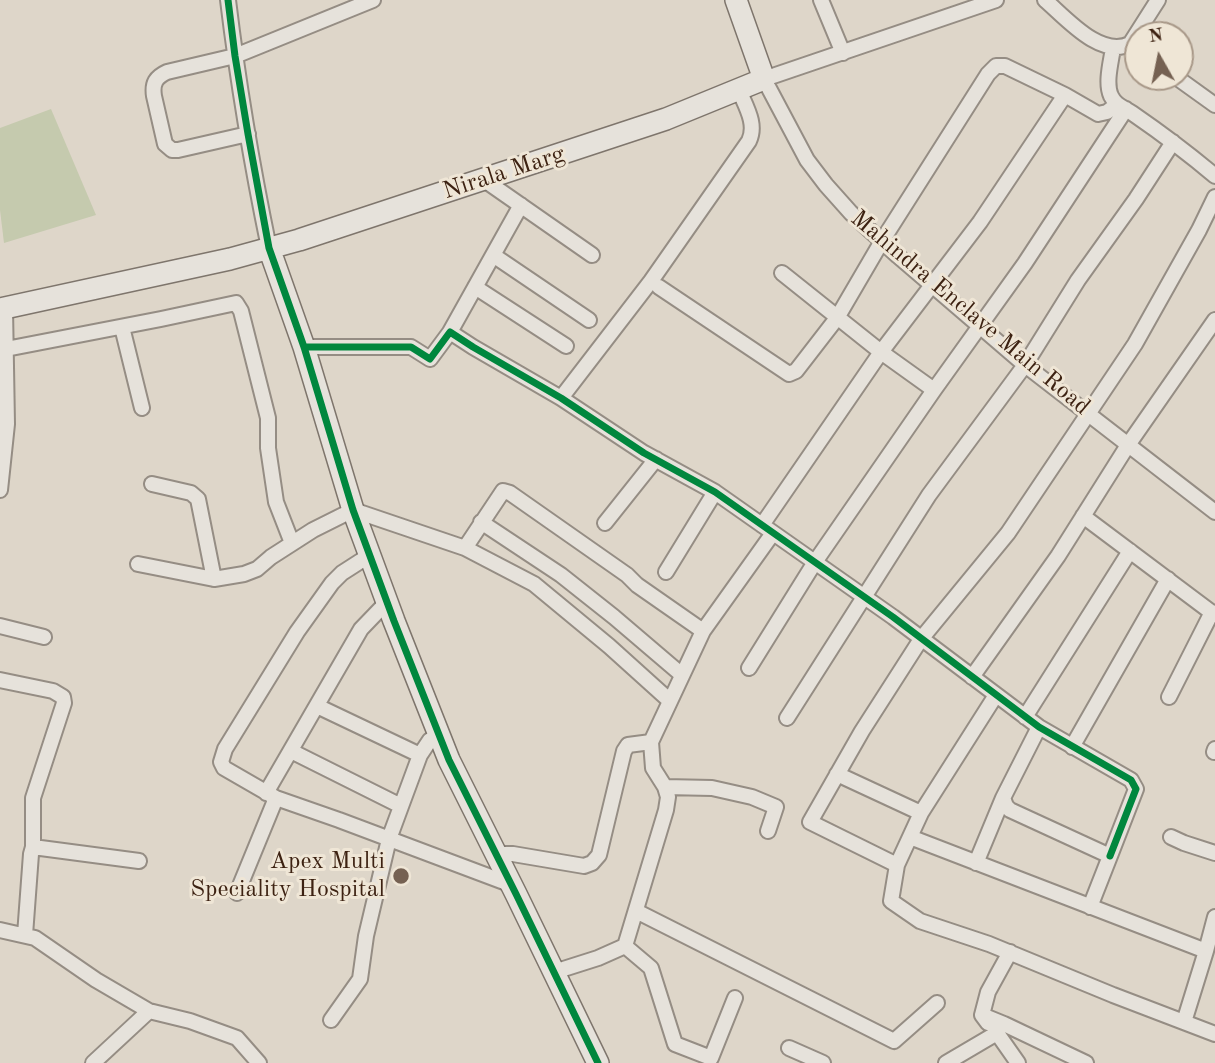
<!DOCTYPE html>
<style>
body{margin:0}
#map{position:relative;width:1215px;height:1063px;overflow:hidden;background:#ded6c9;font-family:"Old Standard TT",serif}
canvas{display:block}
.north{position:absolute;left:1124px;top:21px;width:70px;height:70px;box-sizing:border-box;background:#efe6d6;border:2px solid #a89888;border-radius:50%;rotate:351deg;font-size:19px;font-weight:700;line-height:28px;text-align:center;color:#3d2212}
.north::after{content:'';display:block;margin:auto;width:24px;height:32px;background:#756152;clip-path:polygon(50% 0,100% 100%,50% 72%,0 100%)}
</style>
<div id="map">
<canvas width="1215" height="1063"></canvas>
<div class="north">N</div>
</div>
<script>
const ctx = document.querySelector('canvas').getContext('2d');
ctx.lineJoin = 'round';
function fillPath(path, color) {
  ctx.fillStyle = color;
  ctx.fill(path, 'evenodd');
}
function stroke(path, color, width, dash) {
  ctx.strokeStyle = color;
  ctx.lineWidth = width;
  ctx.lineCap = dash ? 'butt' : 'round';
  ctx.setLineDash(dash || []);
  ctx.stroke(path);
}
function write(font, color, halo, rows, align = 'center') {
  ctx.font = font + ' "Old Standard TT",serif';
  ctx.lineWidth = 6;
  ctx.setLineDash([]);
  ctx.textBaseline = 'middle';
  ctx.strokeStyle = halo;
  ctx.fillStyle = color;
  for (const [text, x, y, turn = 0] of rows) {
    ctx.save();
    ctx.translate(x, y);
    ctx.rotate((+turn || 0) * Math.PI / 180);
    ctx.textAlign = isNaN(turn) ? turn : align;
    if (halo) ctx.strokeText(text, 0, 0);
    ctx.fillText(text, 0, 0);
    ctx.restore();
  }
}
fillPath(new Path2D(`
 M51 109 96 215 4 243 0 210V128Z`), '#c5caae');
const street = new Path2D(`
 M228 0C238 83 252 166 269 248
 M821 0 843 53
 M996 0 764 79 807 160 826 185 851 213 898 256 1025 365 1215 512
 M1045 0C1067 19 1100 58 1130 44L1138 49
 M1130 44 1158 0
 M1113 48C1111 62 1105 83 1111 96 1116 106 1123 107 1132 113 1161 133 1188 153 1215 176
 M1176 77 1215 105
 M248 134 178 150H172L165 144 154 96C152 83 156 77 167 72L235 56 373 0
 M483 179 592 255
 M493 255 589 320
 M782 273 881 352 934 390
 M475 287 566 346
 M659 287 780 368 789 374 796 371 837 318 882 241 988 74 996 66H1005L1065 95 1098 114 1107 112 1116 105
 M122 327 142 408
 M450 332 521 205
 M304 347H411L430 359 450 332 473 347 561 398 644 453 715 492 893 617 1039 727 1131 780 1136 789 1110 856
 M6 349 161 319 236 303 241 311 268 418V448L276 502 292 543
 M561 398 651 281 749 141C757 124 746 107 739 90
 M152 484 191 493 198 499 214 579
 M0 490 7 424 5 308
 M1083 516 1215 615
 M481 522 561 575 614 617 682 675
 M605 523 656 459
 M762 525 881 352 980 222 1065 95
 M465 548 503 491 510 493 627 575 637 585 703 631
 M370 555 342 573 332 583 297 632 225 749 221 762 224 768 276 798 339 820 512 885
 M138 564 214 579 244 574 257 569 271 557 313 530 353 510 465 548 534 584 609 646 670 701
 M666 572 715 492
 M0 626 44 637
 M749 668 815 562 934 390 1025 263 1126 109
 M972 677 1058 556 1128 445 1215 320
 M0 680 53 691 63 697 64 703 33 798V847L31 854 25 935
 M996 695 921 813 897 865 891 901 920 921 989 944 1113 995 1215 1034
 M1169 697 1212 612
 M317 706 420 755 389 839 366 936 360 979 331 1020
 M1025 717 1130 551
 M787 718 929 495 1025 365 1078 280 1136 199 1173 142
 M1039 727 1003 798 1006 806 1010 810 1110 856 1090 907
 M1072 747 1168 579
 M291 751 401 806
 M1214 752 1215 749
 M420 755 430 740 439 735
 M837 774 921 813
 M665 787 712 788 752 797 776 807 768 831
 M266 793 361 629 387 602
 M910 837 1206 951
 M1171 837 1184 843 1215 853
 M33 847 139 861
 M496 854H513L584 866 592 863 599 855 624 751 628 745 651 742
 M976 863 1003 798
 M897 865 810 822 862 731 921 639 1008 533 1135 344 1199 230 1215 197
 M237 893 276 798
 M636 911 894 1041 937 1003
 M0 930 35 938 96 980 149 1011 190 1021 237 1038 259 1063
 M625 946 651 968 675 1044 711 1058 735 998
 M554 972 598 958 625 946 666 810 668 797 665 787 653 768 651 742 703 631 773 533
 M982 1015 1004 1024 1086 1063
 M1184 1022 1206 951 1215 917
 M988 1023 982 1015 988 992 1010 952
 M789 1048 823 1063
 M93 1063 149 1011
 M946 1063 997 1033 1018 1063`);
const secondary = new Path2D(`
 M269 248 304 347 353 510 394 621 449 760 516 894 598 1063
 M0 309 230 259 299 240 666 119 764 79 736 0`);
stroke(street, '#958d84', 18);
stroke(secondary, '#7e756c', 24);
stroke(street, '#e6e2db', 14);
stroke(secondary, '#e6e2db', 21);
stroke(new Path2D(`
 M228 0 235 56 248 134 269 248 304 347 353 510 394 621 449 760 516 894 598 1063
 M304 347H411L430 359 450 332 473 347 561 398 644 453 715 492 893 617 1039 727 1131 780 1136 789 1110 856`), '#00873e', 7);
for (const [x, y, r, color] of [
 [401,876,9,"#756152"]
]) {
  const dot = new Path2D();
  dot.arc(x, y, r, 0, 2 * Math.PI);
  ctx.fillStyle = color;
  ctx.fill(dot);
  stroke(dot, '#efe6d6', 2.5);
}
write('24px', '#3d2212', '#efe6d6', [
 ["Nirala Marg",504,173,-18],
 ["Mahindra Enclave Main Road",970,313,40]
]);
write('24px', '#3d2212', '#efe6d6', [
 ["Apex Multi",385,862],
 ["Speciality Hospital",385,890]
], 'right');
</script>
